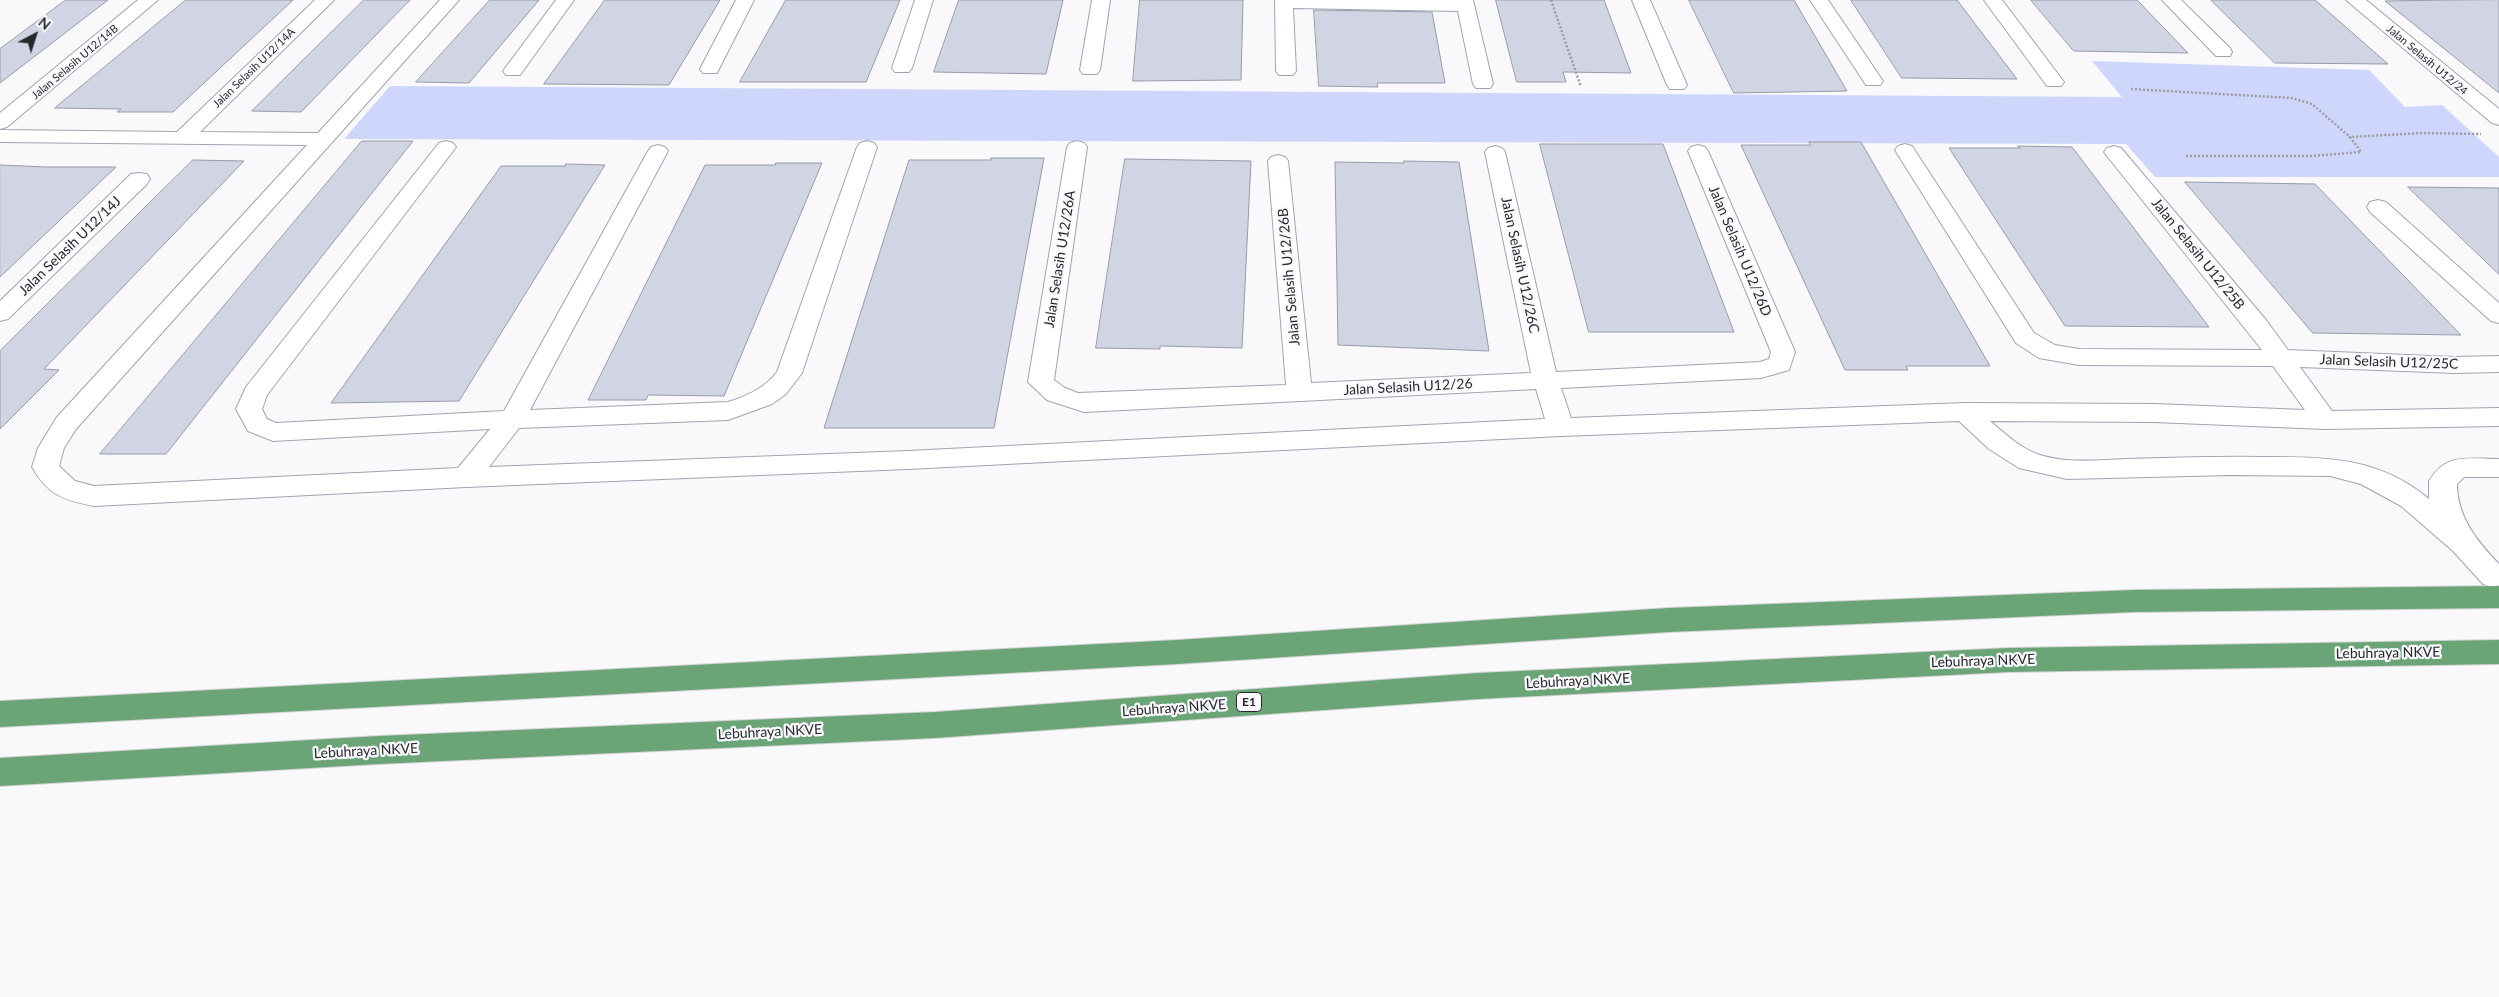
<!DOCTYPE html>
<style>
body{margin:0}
#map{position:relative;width:2499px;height:997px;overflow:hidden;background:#f9f9fc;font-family:Lato,sans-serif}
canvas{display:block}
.north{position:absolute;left:10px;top:10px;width:50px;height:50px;-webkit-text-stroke:4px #f9f9fc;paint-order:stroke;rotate:40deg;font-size:14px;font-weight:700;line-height:20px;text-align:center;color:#27282e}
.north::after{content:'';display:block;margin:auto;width:18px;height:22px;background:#27282e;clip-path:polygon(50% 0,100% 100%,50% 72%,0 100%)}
</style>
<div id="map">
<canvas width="2499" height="997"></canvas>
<div class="north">N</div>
</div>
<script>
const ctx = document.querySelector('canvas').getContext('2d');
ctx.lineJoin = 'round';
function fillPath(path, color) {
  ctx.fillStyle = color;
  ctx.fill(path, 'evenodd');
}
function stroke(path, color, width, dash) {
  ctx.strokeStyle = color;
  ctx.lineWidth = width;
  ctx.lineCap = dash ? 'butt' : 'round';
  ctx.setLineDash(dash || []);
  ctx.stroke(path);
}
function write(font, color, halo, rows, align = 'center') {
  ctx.font = font + ' Lato,sans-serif';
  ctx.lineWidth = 4.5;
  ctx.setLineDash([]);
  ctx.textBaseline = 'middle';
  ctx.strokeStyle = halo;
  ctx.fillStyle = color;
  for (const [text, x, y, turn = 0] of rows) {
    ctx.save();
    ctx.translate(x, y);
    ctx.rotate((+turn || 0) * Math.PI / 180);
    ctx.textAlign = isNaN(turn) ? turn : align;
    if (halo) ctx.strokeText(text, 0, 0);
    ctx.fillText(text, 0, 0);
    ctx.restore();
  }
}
fillPath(new Path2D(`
 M2092 61 2369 70 2405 107 2442 105 2499 157V177H2155L2126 144 344 139 390 86 2122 97Z`), '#cfd6fb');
const building = new Path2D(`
 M66 0H108L0 83V49Z
 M186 0H293L173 112H117L121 109 55 108Z
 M364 0H410L301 112 252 111Z
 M490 0H539L469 83 416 82Z
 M605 0H720L669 85 544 84Z
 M786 0H900L866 82H740Z
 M959 0H1063L1046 74 934 72Z
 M1140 0H1243L1241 80 1133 81Z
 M1496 0H1604L1631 73 1563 72 1566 82H1517Z
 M1689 0H1794L1847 91 1734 93Z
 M1851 0H1957L2017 79 1902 78Z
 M2031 0H2137L2188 53 2074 51Z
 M2211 0H2315L2388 64 2275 63Z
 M2499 0V93L2385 1 2448 0Z
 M1314 10 1432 12 1445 83H1377L1378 87 1319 86Z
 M362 141H413L166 454H100Z
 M1809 142H1861L1990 366H1906L1908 370H1845L1741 145H1810Z
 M1540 144H1663L1734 332H1589Z
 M2018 146 2072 147 2209 327 2065 326 1949 148H2020Z
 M991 158H1044L994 428H824L909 160H991Z
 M1125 159 1251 161 1242 348 1160 346V349L1096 348Z
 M193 160 244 161 44 369 59 370 0 429V351Z
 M1404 161 1459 162 1489 351 1338 345 1335 162 1404 163Z
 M776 163H822L724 396 648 395 646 400H588L705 165H775Z
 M566 164 605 165 459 401 331 403 501 166H565Z
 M0 165 46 167H116L0 277Z
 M2185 182 2315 184 2461 335 2313 333Z
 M2408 187 2499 188V274Z`);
fillPath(building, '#d1d4e2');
stroke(building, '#979aa8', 1);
const minor = new Path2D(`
 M138 0H158L7 127 0 129V113Z
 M315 0H334L200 132 318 133 440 0H459L76 429 64 448 59 466 75 481 94 486 458 468 490 429 273 441 248 431 236 409 246 387 439 143 446 141 453 143 456 147 453 151 267 395 262 409 267 419 276 423 504 411 648 151 651 147 658 145 665 147 668 151 530 410 728 402C747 396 765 388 777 372L857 147 860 143 867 141 874 143 877 147 802 373 786 394 772 404 728 420 519 428 489 467 908 451 1545 419 1536 389 1084 412 1047 400 1028 382 1067 147 1070 143 1077 141 1084 143 1087 147 1054 380 1065 388 1078 393 1286 385 1268 161 1271 157 1278 155 1285 157 1288 161 1311 383 1531 373 1485 152 1488 148 1495 146 1502 148 1505 152 1556 372 1760 362 1769 359 1771 352 1688 151 1691 147 1698 145 1705 147 1708 151 1795 352 1789 370 1761 378 1561 388 1571 418 1965 403 2154 404 2305 410 2273 366 2079 365 2039 358 2016 343 1895 150 1898 146 1905 144 1912 146 2034 333 2055 345 2079 349 2262 350 2107 156 2104 152 2107 148 2114 146 2121 148 2266 320 2288 350 2455 357 2499 356V372L2455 373 2300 367 2332 411 2499 408V426L2325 429 2154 422 1990 421C2004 433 2019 447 2037 454 2065 464 2097 460 2127 459 2172 458 2216 456 2260 457 2323 457 2378 456 2429 499V481C2446 452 2470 459 2499 459V477H2464L2457 484C2457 517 2477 541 2499 564V585L2493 587 2483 584 2453 551 2401 506 2361 484 2330 476 2231 475 2067 479 2019 468 1989 449 1959 421 1561 436 908 469 466 487 94 506C63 500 48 495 32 467L38 448 57 417 307 145 0 142V130L177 132Z
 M556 0H574L520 75H506L503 71Z
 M736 0H754L717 73H703L700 69Z
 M915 0H933L912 68 909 72H895L892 68Z
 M1092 0H1110L1100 70 1097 74H1083L1080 70Z
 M1275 0H1473L1493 84 1490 88H1476L1473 84 1458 11 1293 8 1296 71 1293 75H1279L1276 71Z
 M1632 0H1650L1687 85 1684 89H1670L1667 85Z
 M1810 0H1828L1883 81 1880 85H1866Z
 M1984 0H2002L2064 82 2061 86H2047Z
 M2162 0H2181L2230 48 2232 52 2230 56H2216Z
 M2346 0H2366L2499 109V125L2492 123Z
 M139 173 147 174 150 179 147 184 8 319 0 321V301L131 174Z
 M2378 200 2386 202 2499 303V323L2491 321 2370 212 2367 207 2370 202Z`);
const highway = new Path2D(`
 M2499 586V608L2134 612 1669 632 1177 664 0 727V701L1177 640 1669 608 2134 590Z
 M2499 640V664L2009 672 1478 699 935 738 379 764 0 786V758L379 736 935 712 1478 673 2009 648Z`);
stroke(minor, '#a0a3b1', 2);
stroke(highway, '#d4d4d5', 2);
stroke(new Path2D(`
 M1551 0 1581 87
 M2131 89 2292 98 2312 104 2350 137
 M2186 156H2312L2361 152 2350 137 2422 133 2481 134`), '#9d9da1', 2.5, [2, 2]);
fillPath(minor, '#fff');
fillPath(highway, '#6ba577');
write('11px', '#27282e', '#f9f9fc', [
 ["Jalan Selasih U12/24",2427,60,40],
 ["Jalan Selasih U12/14B",75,62,-40],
 ["Jalan Selasih U12/14A",254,68,-44]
]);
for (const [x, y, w] of [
 [1249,702,25]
]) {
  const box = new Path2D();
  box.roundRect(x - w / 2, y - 9.5, w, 19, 4);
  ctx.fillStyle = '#f9f9fc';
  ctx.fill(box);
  stroke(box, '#27282e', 1);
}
write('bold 12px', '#27282e', null, [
 ["E1",1249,702]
]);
write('14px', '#27282e', '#f9f9fc', [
 ["Jalan Selasih U12/14J",70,246,-44],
 ["Jalan Selasih U12/26D",1740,251,67],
 ["Jalan Selasih U12/25B",2198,254,51],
 ["Jalan Selasih U12/26A",1060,259,-81],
 ["Jalan Selasih U12/26C",1520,265,78],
 ["Jalan Selasih U12/26B",1289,277,-95],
 ["Jalan Selasih U12/25C",2389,362,2],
 ["Jalan Selasih U12/26",1408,387,-3],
 ["Lebuhraya NKVE",2388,653,-1],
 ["Lebuhraya NKVE",1983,661,-2],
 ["Lebuhraya NKVE",1578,681,-3],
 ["Lebuhraya NKVE",1174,708,-4],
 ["Lebuhraya NKVE",770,732,-3],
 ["Lebuhraya NKVE",366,751,-3]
]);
</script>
